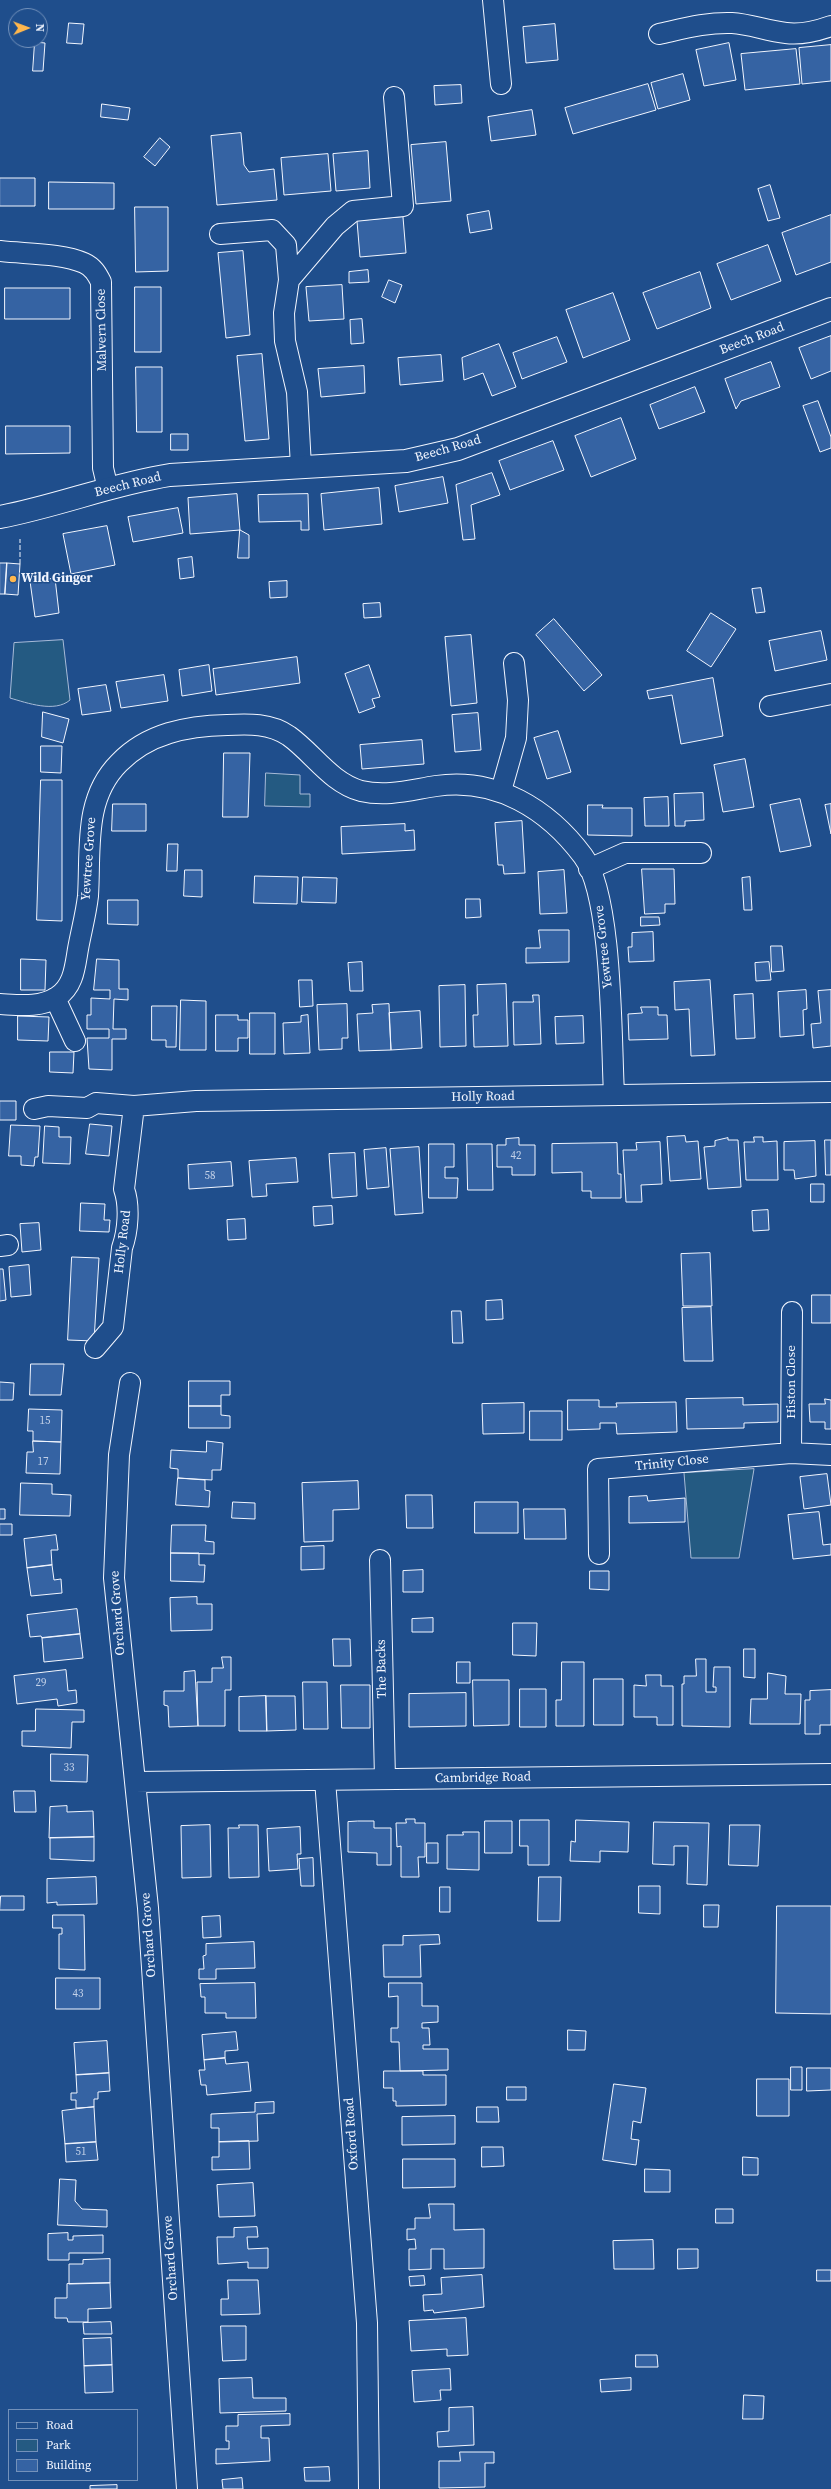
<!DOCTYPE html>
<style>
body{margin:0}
#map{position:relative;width:831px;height:2489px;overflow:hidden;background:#1f4e8c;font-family:"Source Serif 4",serif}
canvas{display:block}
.legend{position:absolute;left:8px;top:2409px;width:130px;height:72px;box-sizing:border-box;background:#1f4e8c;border:1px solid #7391ba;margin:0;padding:5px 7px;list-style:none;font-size:12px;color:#f2f6ff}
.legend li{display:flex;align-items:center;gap:8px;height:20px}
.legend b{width:20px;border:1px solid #7391ba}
.north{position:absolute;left:8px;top:8px;width:40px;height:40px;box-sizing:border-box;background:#1f4e8c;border:1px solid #7391ba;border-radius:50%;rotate:89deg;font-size:11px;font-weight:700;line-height:16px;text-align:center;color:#f2f6ff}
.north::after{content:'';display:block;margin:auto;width:14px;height:18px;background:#ffb74d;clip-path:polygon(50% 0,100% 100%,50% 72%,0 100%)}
</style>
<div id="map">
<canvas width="831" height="2489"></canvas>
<ul class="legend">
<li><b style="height:5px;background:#1f4e8c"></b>Road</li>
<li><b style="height:11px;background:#245a82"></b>Park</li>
<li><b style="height:11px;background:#3563a3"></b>Building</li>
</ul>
<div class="north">N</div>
</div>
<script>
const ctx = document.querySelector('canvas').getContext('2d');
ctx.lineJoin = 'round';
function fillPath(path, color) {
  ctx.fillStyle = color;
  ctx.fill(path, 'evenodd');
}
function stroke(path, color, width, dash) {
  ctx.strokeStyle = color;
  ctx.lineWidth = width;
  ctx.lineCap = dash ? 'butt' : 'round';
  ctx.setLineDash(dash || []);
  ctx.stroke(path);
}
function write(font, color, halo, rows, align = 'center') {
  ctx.font = font + ' "Source Serif 4",serif';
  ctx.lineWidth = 3;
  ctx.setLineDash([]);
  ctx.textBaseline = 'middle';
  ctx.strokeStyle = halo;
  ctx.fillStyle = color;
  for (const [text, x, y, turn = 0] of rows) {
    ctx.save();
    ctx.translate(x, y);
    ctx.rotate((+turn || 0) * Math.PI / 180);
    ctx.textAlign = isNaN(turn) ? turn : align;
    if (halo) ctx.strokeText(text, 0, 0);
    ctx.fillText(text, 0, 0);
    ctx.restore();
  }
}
const green = new Path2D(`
 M63 640 70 700C55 713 27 703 10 698L14 643Z
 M266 773 300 775V794H310V807L265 806Z
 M754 1469 739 1558H691L684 1473Z`);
fillPath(green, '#245a82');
stroke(green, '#a8bbd7', 1);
const building = new Path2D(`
 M69 23 84 24 82 44 67 43Z
 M555 24 558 60 526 63 523 27Z
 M35 42 45 43 43 71H33Z
 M729 43 736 80 704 86 696 50Z
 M831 45V81L802 84 799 48Z
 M796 49 800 84 745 90 741 54Z
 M683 74 690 100 658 109 651 83Z
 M648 84 656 110 573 134 565 108Z
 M461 85 462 103 435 105 434 86Z
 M102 104 130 108 128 120 101 117Z
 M532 110 536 135 491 141 488 117Z
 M241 133 244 165 249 172 274 169 277 200 217 205 211 136Z
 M160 138 170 147 155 166 144 157Z
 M446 142 451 201 416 204 411 145Z
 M368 151 370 188 336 191 333 154Z
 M328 154 331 191 284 195 281 158Z
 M0 178H35V206H0Z
 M49 182 114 183V209H49Z
 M770 185 780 218 768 221 758 189Z
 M135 207H168V271L136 272Z
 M489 211 492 229 470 233 467 215Z
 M831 215V262L796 275 782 233Z
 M403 217 406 253 360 257 357 221Z
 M768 245 781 281 731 300 717 264Z
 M243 251 250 335 226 338 218 253Z
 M368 270 369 282 349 283V272Z
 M700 272 711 308 657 329 643 293Z
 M389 280 402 285 395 303 382 297Z
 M342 285 344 319 309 321 306 287Z
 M135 287H161V352H135Z
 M5 288H70V319H5Z
 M613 293 630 340 583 358 566 310Z
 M362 319 364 343 351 344 350 320Z
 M831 336V371L811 379 799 348Z
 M557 337 567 362 522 379 513 353Z
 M499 344 516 387 492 396 483 373 464 380 462 358Z
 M262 354 269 439 245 441 237 356Z
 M441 355 443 381 400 385 398 358Z
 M771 362 780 387 741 401 736 409 725 379Z
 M364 366 365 393 321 397 318 369Z
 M136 367H162V432H137Z
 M695 387 705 412 659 429 650 405Z
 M818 401 831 437V448L820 452 803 406Z
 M621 418 636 459 591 477 575 436Z
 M6 426H70V453L6 454Z
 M171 434H188V450H171Z
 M553 441 564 470 510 490 499 461Z
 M492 473 500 495 471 505 475 539 463 540 456 485Z
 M443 477 448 503 399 512 395 486Z
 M379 488 382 524 324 530 321 494Z
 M237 494 240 530 190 534 188 498Z
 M308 494 309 530H301V521L259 522 258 495Z
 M178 508 183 533 133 542 128 517Z
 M107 526 115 565 71 574 63 534Z
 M240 530 249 535V558H238Z
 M192 557 194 577 180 579 178 559Z
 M0 563H7L5 594H0Z
 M7 563 20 564 18 595 5 594Z
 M41 573 42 580 55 578 59 613 35 617 29 574Z
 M287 581V597L270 598 269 582Z
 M761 588 765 612 756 613 752 589Z
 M380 603 381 617 364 618 363 604Z
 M711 613 736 629 711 667 687 651Z
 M554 619 602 675 584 691 536 635Z
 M821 631 827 660 775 671 769 641Z
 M471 635 477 703 451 706 445 637Z
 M297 657 300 683 216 695 213 669Z
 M209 665 212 691 182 696 179 670Z
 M369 665 380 697 372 699 375 707 359 713 345 674Z
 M164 675 168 701 121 708 116 682Z
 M713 678 723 736 681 744 672 695 649 699 647 691Z
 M106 685 111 711 82 715 78 689Z
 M43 712 69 719 63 743 42 737Z
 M478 713 481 750 455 752 452 715Z
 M558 731 571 772 547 779 534 738Z
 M422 740 424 764 362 769 360 745Z
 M41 746H62L61 773 41 772Z
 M224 753H250L248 817H223Z
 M745 759 754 807 723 812 714 765Z
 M41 780H62V921L37 920Z
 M703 793 704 820 685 821V826H675L674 794Z
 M668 797 669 826H645L644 798Z
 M800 799 811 846 780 852 770 805Z
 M113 804H146V831H112Z
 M831 804V834L825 805Z
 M588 805H603L602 808H632V836L588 835Z
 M522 821 525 873 504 874 503 865H498L495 823Z
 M405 824V831L414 830 415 850 342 854 341 827Z
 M168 844H178L177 871H167Z
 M642 869H674L675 904H665V913L645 914Z
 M185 870H202V897L184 896Z
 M564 870 567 913 540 914 538 872Z
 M255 876 298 877 297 904 254 903Z
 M303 877 337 878 336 903 302 902Z
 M750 877 752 910H744L742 878Z
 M466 899H480L481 917 466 918Z
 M108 900H138V925L108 924Z
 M641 917H659L660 925 641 926Z
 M539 930H569V962L526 963V948H540Z
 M653 932 654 961 629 962 628 947H632V933Z
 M771 946H782L784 971 772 972Z
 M21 959 46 960 45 990H21Z
 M97 959 119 960V989H128V1000L114 999 113 1029H126V1039H112V1070L89 1069 87 1038H109V1029H87V1015H91V998L110 999V990H94Z
 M362 962 363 991H350L348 963Z
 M769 962 771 980 756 981 755 963Z
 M299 980H312L313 1006 300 1007Z
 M710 980 715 1055 691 1056 689 1009 675 1010 674 982Z
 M506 984 508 1046 474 1047 473 1015H478L477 985Z
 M465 985 466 1046 440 1047 439 986Z
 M806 990 807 1009 803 1010 804 1035 780 1037 778 992Z
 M831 990V1046L813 1048 811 1024 821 1023 818 991Z
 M753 994 755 1038 736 1039 734 995Z
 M533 995H539L541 1044 514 1045 513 1002H533Z
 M181 1000 206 1001V1050H180Z
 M347 1004 348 1038H342V1049L319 1050 317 1005Z
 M389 1004 391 1050 359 1051 357 1014 373 1013 372 1005Z
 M152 1006H177L176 1047H166V1040H152Z
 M641 1007H658V1015H667L668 1039 629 1040 628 1014 642 1013Z
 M420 1011 422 1048 391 1050 389 1013Z
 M250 1013H275V1054H250Z
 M216 1015H238V1020H248V1038H238V1051H216Z
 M308 1015 310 1053 284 1054 283 1023 301 1022V1016Z
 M18 1016 49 1017 48 1041 18 1040Z
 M583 1016 584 1043 556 1044 555 1017Z
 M50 1052H74L73 1073 50 1072Z
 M0 1101H16V1120H0Z
 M90 1124 112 1126 109 1156 86 1154Z
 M11 1125 40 1126 38 1157H35L34 1166 21 1165V1156H9Z
 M45 1126 59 1127V1137H71L70 1164 43 1163Z
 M685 1136 686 1142 698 1141 701 1179 670 1181 667 1137Z
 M754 1137H763V1142L777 1141 778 1180H746L744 1142H754Z
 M519 1138V1145H535V1175H512V1167H497V1145H506V1139Z
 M728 1138V1140H738L741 1187 708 1189 704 1147 715 1146V1141Z
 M825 1140H831V1175H826Z
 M815 1141 816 1176 795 1179 794 1170H784V1142Z
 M660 1142 662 1184 641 1185 642 1202H626L623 1150H637L636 1143Z
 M617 1143 618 1174H621V1198H591V1191H582V1172L552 1173V1144Z
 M429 1144H454V1167H445V1178H458L457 1198H429Z
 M467 1144H492L493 1190H468Z
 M419 1147 423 1213 395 1215 390 1149Z
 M386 1148 389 1187 367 1189 364 1150Z
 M355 1153 357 1196 332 1198 329 1154Z
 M296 1158 298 1182 266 1184 267 1196 252 1197 249 1161Z
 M231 1162 233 1186 189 1189 188 1165Z
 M811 1184H824V1202H811Z
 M81 1203 105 1204 104 1220H110L109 1232 80 1231Z
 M332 1206 333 1224 314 1226 313 1207Z
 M768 1210 769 1230 753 1231 752 1211Z
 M245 1219 246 1239 228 1240 227 1220Z
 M39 1223 41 1250 22 1252 20 1224Z
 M710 1253 712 1306H683L681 1254Z
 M72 1257 99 1258 94 1341 68 1340Z
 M29 1265 31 1295 11 1297 9 1267Z
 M0 1269H3L6 1300 0 1301Z
 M812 1295H831V1323H812Z
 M502 1300 503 1319 486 1320V1301Z
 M711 1307 713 1361H684L682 1308Z
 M452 1311H461L463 1343H453Z
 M31 1364H64L61 1395H30Z
 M189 1381H230V1395H221V1406H189Z
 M0 1382 14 1383 13 1400H0Z
 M743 1398V1405L778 1404V1422L744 1423V1428L687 1429 686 1399Z
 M825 1399 831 1400V1429H825V1422H810L809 1404H825Z
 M568 1400H599V1407H617L616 1403 676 1402 677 1432 617 1434 616 1423H600V1429L568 1430Z
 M524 1403V1433L483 1434 482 1404Z
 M189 1406H221V1415L230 1416V1428H189Z
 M29 1409 62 1410 61 1442 33 1441V1431H28Z
 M530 1411H562V1440H530Z
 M33 1441 61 1442 60 1474 26 1473 27 1452H33Z
 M207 1441 223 1443 221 1470H212V1480L178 1478V1469L170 1468 171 1450 206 1452Z
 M827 1474 831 1505 804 1509 800 1477Z
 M178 1478 205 1480V1490L210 1491 209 1507 176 1505Z
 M358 1481 359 1509 333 1510V1541L304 1542 302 1483Z
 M21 1483 52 1484V1494L71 1495 70 1516 20 1515Z
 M406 1495H432L433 1528H407Z
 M647 1496 648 1501 685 1498V1522L629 1523V1497Z
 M233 1502 255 1503V1519L232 1518Z
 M475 1502H518V1533H475Z
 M0 1509H5V1519H0Z
 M524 1509H565L566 1539H525Z
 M819 1512 823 1545 831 1544V1555L793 1559 788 1515Z
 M0 1524H12V1535H0Z
 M172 1525H206L205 1541 214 1542V1554L171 1553Z
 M56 1535 58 1550H51L52 1565 27 1568 24 1539Z
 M324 1546V1569L301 1570V1547Z
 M171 1553H199V1565H205L204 1582 171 1581Z
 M52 1565 54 1580 61 1579 62 1593 31 1596 27 1568Z
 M423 1570V1592H403V1571Z
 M590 1571H609V1590L590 1589Z
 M197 1597V1604H212V1630L171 1631 170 1598Z
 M77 1609 80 1634 42 1638 41 1636 30 1637 27 1615Z
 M433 1618V1632H412V1619Z
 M513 1623H537L536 1656 513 1655Z
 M80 1634 83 1658 44 1662 42 1638Z
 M333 1639H350L351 1666H334Z
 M744 1649H755V1678L744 1677Z
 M222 1657H231V1690H225V1726H198L197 1682H212V1668H223Z
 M696 1659H706V1692H716V1687H713L714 1667H730V1727L682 1726V1684H684V1676H696Z
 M457 1662H470V1683H457Z
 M562 1662H584V1726H556V1700H561Z
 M66 1670 68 1691 76 1690 77 1703 58 1706 57 1699 17 1704 14 1676Z
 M195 1671 198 1726 169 1727 168 1706 164 1705V1691H184V1672Z
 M768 1673 786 1676 785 1694H801L800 1724H750L751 1699H767Z
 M646 1675H661V1686H673V1725H657V1717H634V1685L646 1686Z
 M594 1679H623V1725H594Z
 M473 1680H509V1725L474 1726Z
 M303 1682H327L328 1729H304Z
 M341 1685H370V1728H342Z
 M520 1689H546V1727H520Z
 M831 1690V1725H820V1734H805V1700H810V1691Z
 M466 1693V1726L409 1727V1694Z
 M266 1696H295L296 1730 267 1731Z
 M266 1696 267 1731H239V1697Z
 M36 1709 84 1710V1722H72L71 1748 22 1746V1731H35Z
 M51 1754 88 1755 87 1782 51 1781Z
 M14 1791H35L36 1812H15Z
 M67 1806V1812L93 1811 94 1837 49 1838 50 1807Z
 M406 1819H415V1823H425V1857H418L419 1877H401V1846L397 1847 396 1823H406Z
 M520 1820H549V1865H528V1846H520Z
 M576 1820 629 1822 628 1852 600 1851V1862L570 1861 571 1841 575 1842Z
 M358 1821H374V1828H391V1865H377V1853L348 1852V1822Z
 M485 1821H512V1853H485Z
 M654 1822 709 1823 707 1885 687 1884 688 1846H674V1865L653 1864Z
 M210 1825 211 1877 182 1878 181 1826Z
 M239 1825H258L259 1877 229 1878 228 1828H239Z
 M730 1825H760L758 1866 729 1865Z
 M300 1827 301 1854H297L298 1869 269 1871 267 1829Z
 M463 1832H479V1870L447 1869V1835H463Z
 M94 1837V1861L50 1859V1838Z
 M427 1843H438V1863H427Z
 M313 1858 314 1886H301L299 1859Z
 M96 1877 97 1904 57 1905V1902L47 1903V1879Z
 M539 1877H561L560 1921H538Z
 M639 1886H660V1914L639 1913Z
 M440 1887H450V1912H440Z
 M1 1896H24V1910H0Z
 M704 1905H719L718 1927H704Z
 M777 1906H831V2014L776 2013Z
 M53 1915H84L85 1970 59 1969V1934H62V1928H53Z
 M220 1916 221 1937 203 1938 202 1917Z
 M439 1935 440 1944 420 1945 421 1977H384L383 1945H403V1936Z
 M254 1942 255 1968 216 1969V1979H199V1969H204L203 1956 206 1955V1944Z
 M56 1978H100V2009H56Z
 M255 1983 256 2018H226V2013H205V1997H201L200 1984Z
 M389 1983H422V2006H438V2022L422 2023V2028H429L430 2045H423V2049H448V2070L400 2071 399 2042H391V2028H398V1996L389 1997Z
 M568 2030 586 2031 585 2050H568Z
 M236 2032 238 2050 225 2051V2058L204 2060 202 2035Z
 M107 2041 109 2073 76 2075 74 2043Z
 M225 2058 226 2064 248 2062 251 2091 207 2095 206 2085H201L199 2070H205L204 2060Z
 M791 2067H802V2090H791Z
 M807 2068H831V2090L807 2091Z
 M384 2071H423V2075H446V2105L396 2106V2101H393V2088H384Z
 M109 2073 110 2091 98 2092V2099H94V2107L76 2108V2100H71V2093H77L76 2075Z
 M757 2079H789V2116H757Z
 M614 2084 646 2088 641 2123 633 2121 631 2139 639 2140 636 2165 603 2160Z
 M507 2087H526V2100H507Z
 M274 2102V2113L257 2114 258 2141 219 2142V2128H211V2114L255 2112V2103Z
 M94 2107 96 2142 65 2144 62 2111Z
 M477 2107H498L499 2122H477Z
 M455 2116V2144L402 2145V2117Z
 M249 2141 250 2169 212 2170V2157H219V2142Z
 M96 2142 98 2160 66 2162 65 2144Z
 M482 2147H503L504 2166 482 2167Z
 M743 2157 758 2158V2175H743Z
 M403 2159H455V2187L403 2188Z
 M645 2169 670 2170V2192H645Z
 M60 2179 76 2180 75 2201 82 2209 107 2210V2227L58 2225Z
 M253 2183 255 2216 219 2217 217 2185Z
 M429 2204H454V2230L484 2229V2268L444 2269V2249H431V2269L409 2270V2249H416L415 2239 407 2240V2229H415V2218H430Z
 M716 2209H733V2223H716Z
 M257 2227 258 2237H247L248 2249 268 2248V2268H248V2262L218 2264 217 2237H234V2228Z
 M68 2233V2240H73V2236L103 2235V2253H69V2260H48V2234Z
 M653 2240 654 2269H614L613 2241Z
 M678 2249H698V2268L678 2269Z
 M110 2259V2283L69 2284V2264H83V2260Z
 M817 2270H831V2281H817Z
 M482 2275 484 2307 434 2313 433 2310 424 2311 423 2295 442 2294 441 2278Z
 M424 2276 425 2285 410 2286 409 2277Z
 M228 2280H258L260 2314 221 2315V2299H228Z
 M110 2283 111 2308 88 2309V2322H68L67 2318H55V2298H67V2284Z
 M466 2318 468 2355 447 2356V2349L411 2351 409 2321Z
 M111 2322 112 2334H84L83 2323Z
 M221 2326H246V2360L223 2361Z
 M111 2338 112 2365 84 2366 83 2339Z
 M636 2355H657L658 2367H636Z
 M112 2365 113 2392 85 2393 84 2366Z
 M450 2369 451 2390H440L441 2400 414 2402 412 2371Z
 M252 2378 253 2398H286V2411L220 2413 219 2379Z
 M631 2378V2390L601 2392 600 2380Z
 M744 2395 764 2396 763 2419H743Z
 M473 2407 474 2445 438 2447 437 2432 449 2431V2408Z
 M290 2414V2425L261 2426V2438H269L270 2461 216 2464V2449H229V2441H226V2426H238V2415Z
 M460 2452H494V2463H485V2487L439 2488V2461H460Z
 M329 2467 330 2481H305L304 2468Z
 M242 2478 243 2489H223L222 2480Z
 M117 2485V2489H90V2486Z`);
fillPath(building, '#3563a3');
stroke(building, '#f2f6ff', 1);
const street = new Path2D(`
 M493 0 501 84
 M659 34C682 29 707 22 732 23 750 24 767 31 786 33 801 35 817 31 831 26
 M220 234 272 230 286 245 289 280
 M0 251C25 254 62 253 84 263 93 267 97 274 101 282L103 468 108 489
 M301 467 297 392 285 341 284 313 289 280 335 226 353 211 403 206 394 97
 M770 706 831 694
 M501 791 516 738 518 700 514 663
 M589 869 625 853H701
 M55 998 75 1041
 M0 1004C19 1005 40 1008 57 997 74 986 75 966 78 949 81 932 86 914 88 896 91 850 83 799 119 763 148 733 187 726 227 725 249 724 270 723 289 736 314 754 330 782 361 791 387 797 410 790 436 786 496 777 548 809 583 856 613 896 611 1040 614 1094
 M34 1109 48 1106 87 1108 96 1103 134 1106 196 1101 831 1092
 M0 1246 8 1245
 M95 1348 113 1327 122 1248C128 1231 130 1206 124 1189L134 1106
 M130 1383 119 1455 114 1578 148 1908 187 2489
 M791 1453 792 1312
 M599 1554 598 1469 791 1453 831 1455
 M380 1560 385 1779
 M325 1780 367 2323 369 2489
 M135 1782 831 1774`);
const secondary = new Path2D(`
 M0 517C58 506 112 484 170 475L406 461 458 449 831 309`);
stroke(street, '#f2f6ff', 22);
stroke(secondary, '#f2f6ff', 24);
stroke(street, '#1f4e8c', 20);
stroke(secondary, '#1f4e8c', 22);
stroke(new Path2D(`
 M20 564V539`), '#f2f6ff', 1, [5, 2]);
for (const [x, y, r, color] of [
 [13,579,4,"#ffb74d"]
]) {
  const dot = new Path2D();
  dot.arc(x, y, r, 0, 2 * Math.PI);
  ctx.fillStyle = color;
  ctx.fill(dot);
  stroke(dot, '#1f4e8c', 1.5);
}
write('11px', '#c3d1e8', null, [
 ["42",516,1156],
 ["58",210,1176],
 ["15",45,1421],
 ["17",43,1462],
 ["29",41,1683],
 ["33",69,1768],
 ["43",78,1994],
 ["51",81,2152]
]);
write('13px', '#f2f6ff', '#1f4e8c', [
 ["Malvern Close",102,330,-91],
 ["Beech Road",752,339,-21],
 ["Beech Road",448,449,-16],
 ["Beech Road",128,485,-14],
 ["Yewtree Grove",89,859,-86],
 ["Yewtree Grove",604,947,-96],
 ["Holly Road",483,1097,-1],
 ["Holly Road",123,1242,-83],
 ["Histon Close",792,1382,-90],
 ["Trinity Close",672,1463,-6],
 ["Orchard Grove",118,1613,-94],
 ["The Backs",382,1669,-91],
 ["Cambridge Road",483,1778,-1],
 ["Orchard Grove",149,1935,-94],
 ["Oxford Road",352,2134,-94],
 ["Orchard Grove",171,2258,-94]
]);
write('bold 13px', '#f2f6ff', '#1f4e8c', [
 ["Wild Ginger",21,579]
], 'left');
</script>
